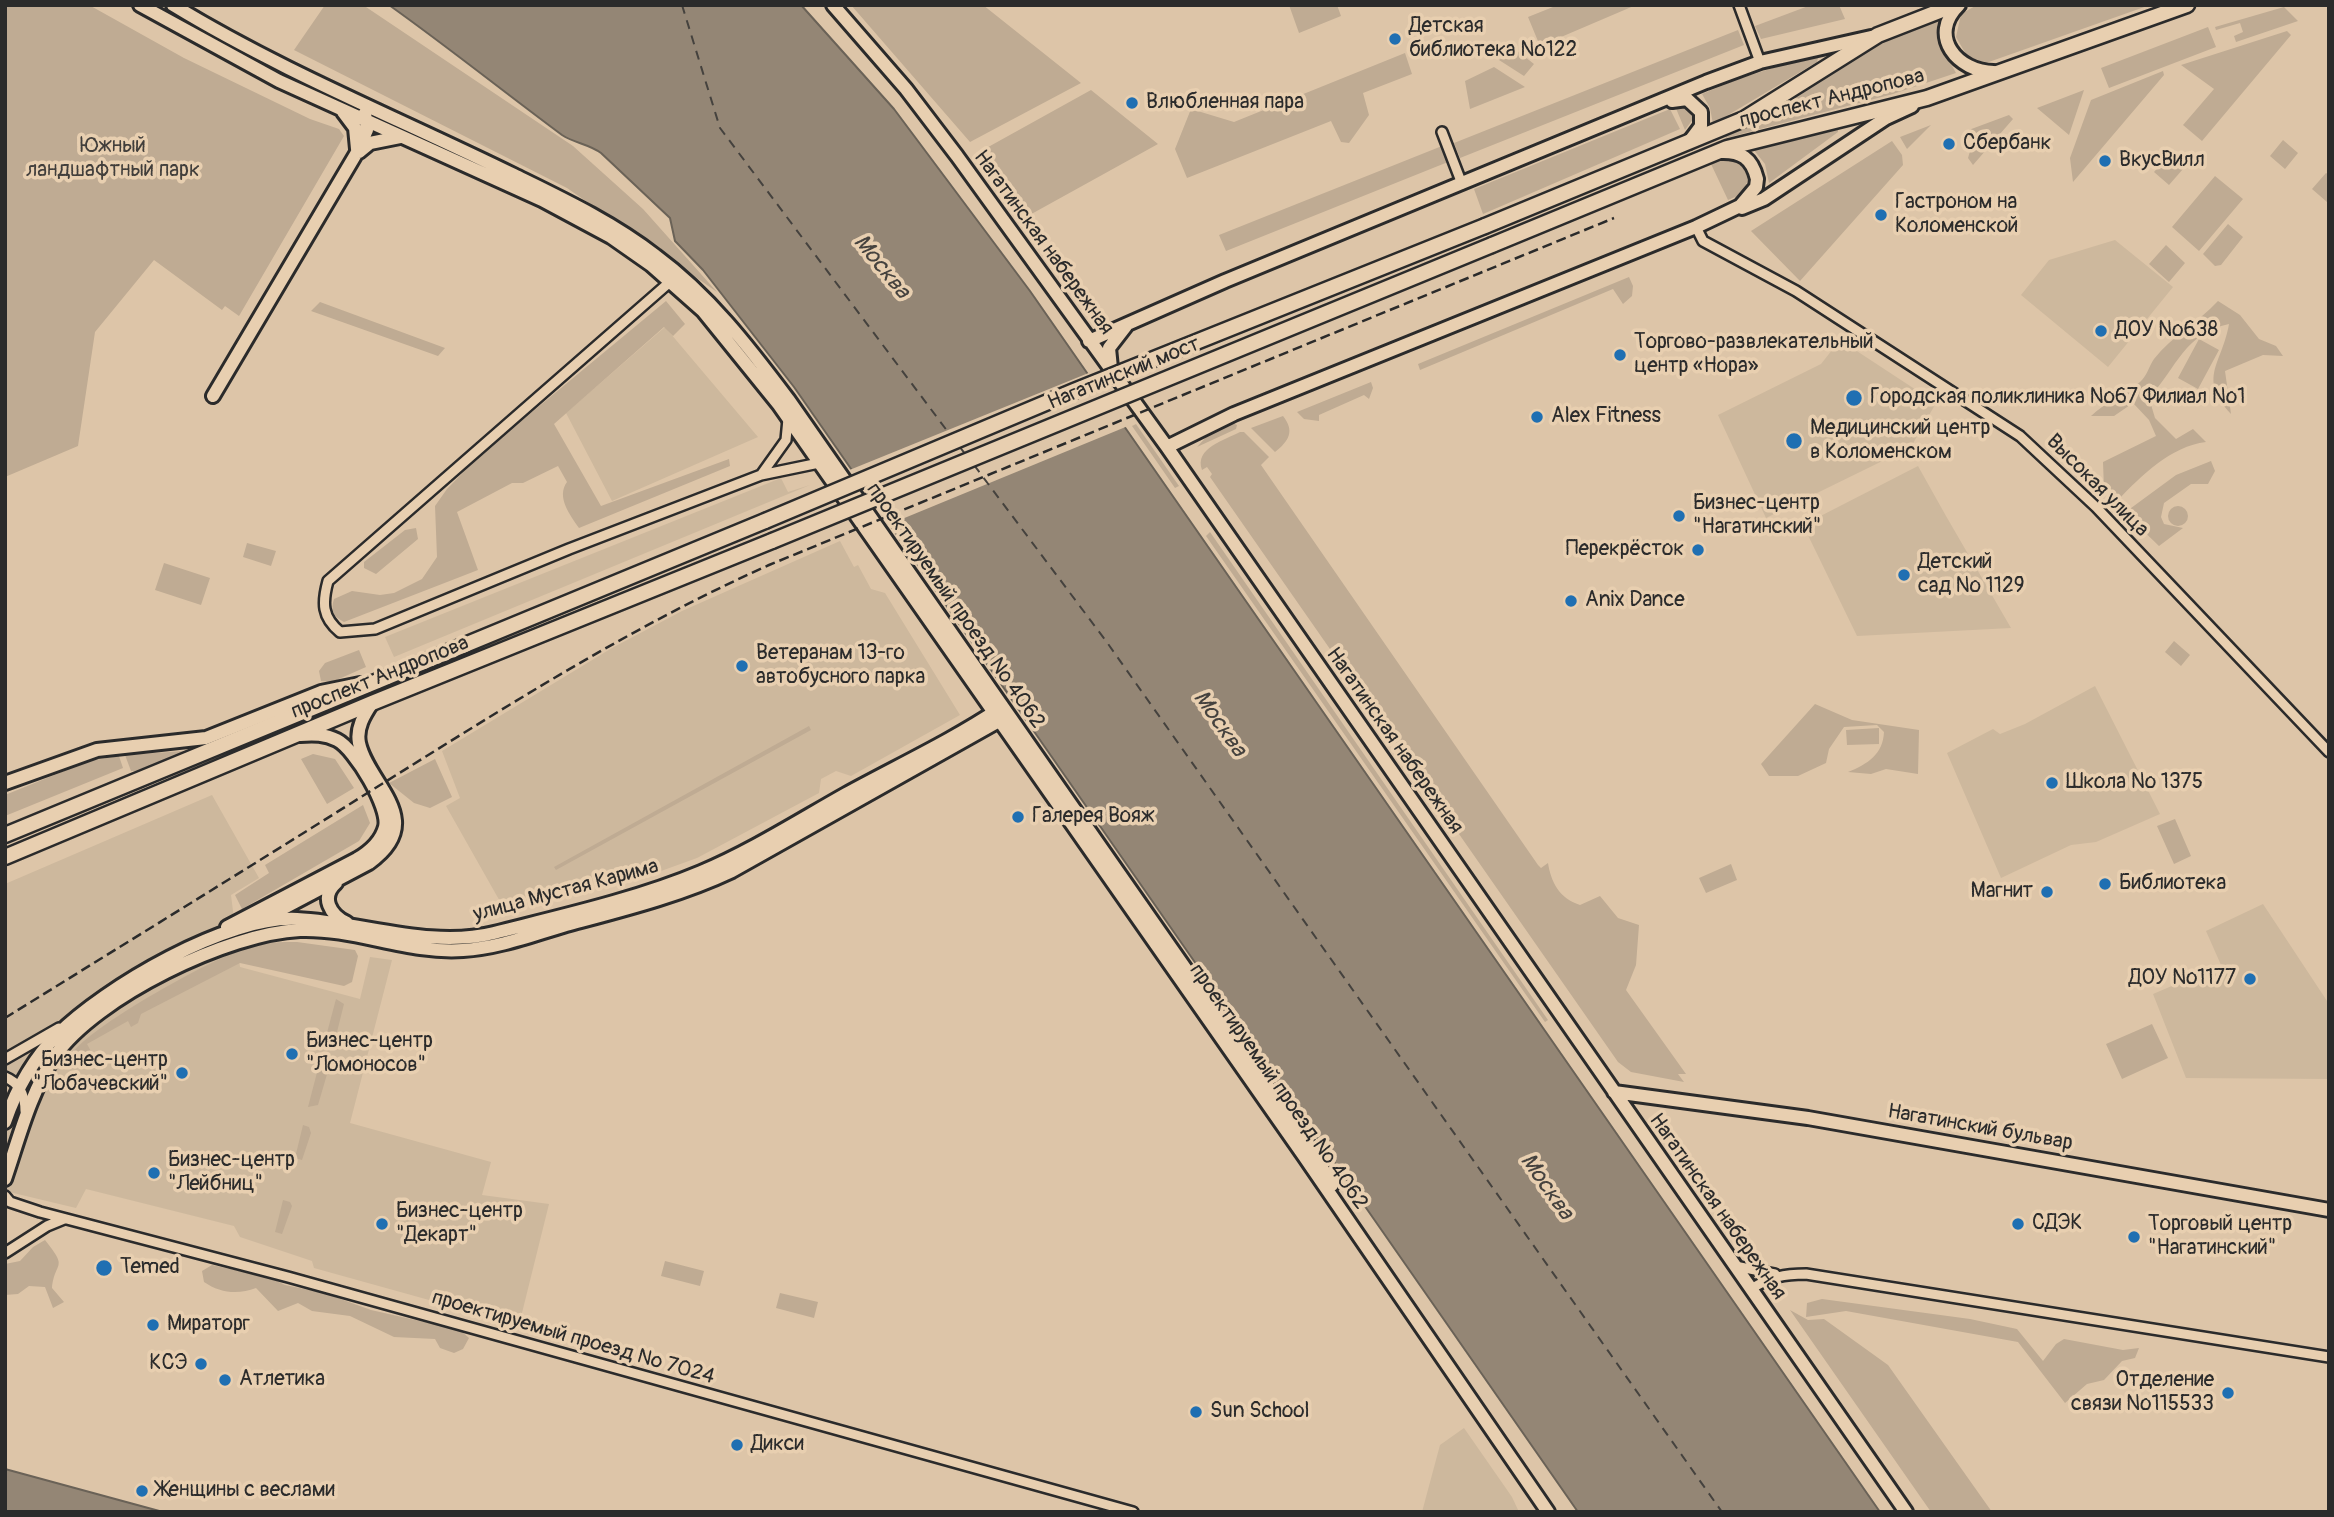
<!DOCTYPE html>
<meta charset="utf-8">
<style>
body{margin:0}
#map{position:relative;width:2334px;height:1517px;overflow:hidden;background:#ddc5a8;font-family:Pangolin,sans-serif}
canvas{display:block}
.frame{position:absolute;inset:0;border:7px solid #2b2b2b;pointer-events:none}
</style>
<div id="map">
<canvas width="2334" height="1517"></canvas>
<div class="frame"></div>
</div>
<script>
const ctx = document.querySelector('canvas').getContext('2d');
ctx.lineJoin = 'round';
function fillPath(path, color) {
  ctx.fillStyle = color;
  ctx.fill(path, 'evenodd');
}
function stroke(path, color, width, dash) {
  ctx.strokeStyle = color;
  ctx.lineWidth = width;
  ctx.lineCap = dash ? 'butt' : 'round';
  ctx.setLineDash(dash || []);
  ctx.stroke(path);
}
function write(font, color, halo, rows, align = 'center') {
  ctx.font = font + ' Pangolin,sans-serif';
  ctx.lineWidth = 7;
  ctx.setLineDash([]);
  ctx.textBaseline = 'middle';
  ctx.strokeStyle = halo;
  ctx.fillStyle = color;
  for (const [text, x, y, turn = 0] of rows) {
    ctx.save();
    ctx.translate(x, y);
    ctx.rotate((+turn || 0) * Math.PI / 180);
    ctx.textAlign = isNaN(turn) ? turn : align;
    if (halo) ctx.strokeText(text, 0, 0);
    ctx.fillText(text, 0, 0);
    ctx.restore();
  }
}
fillPath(new Path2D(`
 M2115 240 2173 287 2108 367 2021 295 2049 260Z
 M665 327 758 437 612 501 566 413Z
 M1840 340 1936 403 1911 447 1766 518 1718 415 1821 364Z
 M1918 466 1946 516 2011 628 1857 636 1803 525Z
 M781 478 788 492 810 485 394 657 385 637Z
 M840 541 854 567 858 565 871 589 885 593 960 715 851 776 836 771 821 779 819 793 697 858 661 871 650 864 630 870 620 878 506 912 446 806 460 798 442 751 612 648 682 611Z
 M2095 686 2160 814 2096 842 2071 845 2001 878 1947 753 1993 729 2000 734 2025 724Z
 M212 795 259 878 231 895 240 967 360 999 370 957 392 960 350 1123 491 1162 482 1195 549 1204 519 1325 314 1268 312 1261 240 1237 234 1226 86 1189 76 1208 5 1191V884Z
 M2263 904 2329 1004V1079L2186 1078 2153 994 2221 965 2206 931Z
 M1464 1428 1512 1497 1519 1512H1422L1440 1445Z`), '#cdb89d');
fillPath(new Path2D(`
 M5 5H89L184 58 310 119 339 129 344 136 239 316 225 306 222 310 154 260 95 332 78 446 5 477Z
 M325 5H363L573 146 643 209 717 292 567 188 294 50Z
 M851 5H983L1081 83 970 142Z
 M1289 5H1337L1341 16 1299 33Z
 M1558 5H1636L1540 46 1528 17Z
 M1811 5H1839L1845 19 1761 39 1755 26Z
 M1977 5H2150L1986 63 1967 56 1956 37 1961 14Z
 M2284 7 2298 21 2236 42 2234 36 2243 32 2240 23 2216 30 2215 27Z
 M1938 19 1942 22 1941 46 1956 73 1893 94 1726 138 1725 135 1883 42Z
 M2208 27 2216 47 2109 88 2101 68Z
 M1738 30 1744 45 1460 158 1454 143Z
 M2287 31 2291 35 2202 141 2183 125 2214 89 2181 65Z
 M1515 49 1534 64 1524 76 1499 60Z
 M1405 53 1412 74 1363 93 1369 115 1349 143 1341 142 1331 121 1187 178 1175 149 1191 109 1234 122Z
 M1814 55 1818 58 1817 62 1713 124 1710 108 1702 94 1738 79Z
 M1494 67 1525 87 1470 109 1465 81Z
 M2163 71 2164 75 2073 182 2070 158 2091 100Z
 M1091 90 1158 144 1026 217 981 151Z
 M2084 90 2069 135 2037 108Z
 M1682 105 1689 109 1693 119 1685 130 1675 106Z
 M1670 109 1680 129 1483 214 1474 189Z
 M2009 115 2013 119 1973 165 1968 158 1974 138 1966 131Z
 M1931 125 1907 149 1900 137Z
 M1838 127V132L1769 183 1765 164 1753 149Z
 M2283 140 2298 153 2285 169 2270 156Z
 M1892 141 1902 155 1903 165 1800 281 1751 231Z
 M1442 146 1448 162 1226 251 1219 235Z
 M2168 156 2183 169 2169 185 2154 172Z
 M1726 157C1740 160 1745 167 1748 180L1742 194 1728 200 1711 164Z
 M2326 173 2329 175 2327 202 2312 189Z
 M2215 176 2243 199 2199 251 2172 227Z
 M2228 224 2243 237 2221 265 2215 266 2203 254Z
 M2166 245 2185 263 2169 282 2149 264Z
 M1629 277 1633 286 1632 296 1623 304 1613 289 1420 370 1418 364Z
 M666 301 685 324 673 336 664 327 554 424 601 506 729 459 730 466 579 528C570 515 556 497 567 482L558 466 523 483H512L457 512 478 570 344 622C334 617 330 611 334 599L352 591 380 595 394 593 422 579 437 557 435 506 447 489 479 456Z
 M2218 301 2240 315 2259 339 2276 346 2283 356 2263 355 2225 371 2231 414C2197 377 2222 365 2229 324 2185 333 2177 367 2149 398L2155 418 2176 439 2193 429 2206 442C2171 446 2141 476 2118 500H2112L2104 489 2103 462 2156 436 2149 420 2133 403 2114 416H2091C2106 402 2124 394 2140 382 2147 376 2149 366 2154 359 2172 336 2198 323 2218 301Z
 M320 302 445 348 438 356 311 311Z
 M2199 339 2219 350 2198 389 2178 378Z
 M1371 382 1373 388 1369 399 1364 395 1319 415V421L1304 419 1297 412Z
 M1283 416C1295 431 1289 441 1275 452L1251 428Z
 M1233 423 1237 425 1236 429 1197 447 1208 435Z
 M1136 424 1179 486 1175 488 1132 426Z
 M1240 432H1244L1269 457 1261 465 1538 865 1541 868 1548 863C1551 882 1559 898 1580 905L1600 896 1618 918 1639 925 1636 965 1626 990 1686 1074H1678L1684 1082 1631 1072 1618 1062 1210 477 1212 474 1207 467 1202 470C1194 448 1225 440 1240 432Z
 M2211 461 2215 471 2208 484H2191L2164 503 2161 517 2164 524 2183 528 2159 546 2130 518 2127 511 2176 475Z
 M2168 516a10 10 0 1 1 20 0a10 10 0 1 1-20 0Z
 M416 528 418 539 376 574 364 568V562L405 530Z
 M1210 532 1548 1020 1545 1022 1206 536Z
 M247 543 276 551 271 566 243 557Z
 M164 563 210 578 201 605 155 590Z
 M2174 641 2190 655 2181 666 2165 652Z
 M359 650 366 667 332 682 321 681 319 671 325 663Z
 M1815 704 1852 720 1919 730 1918 774 1886 769 1871 774 1848 772C1868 764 1883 754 1884 732L1877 725 1844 727 1829 749 1826 763 1798 776H1769L1761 764Z
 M809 726 811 730 556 870 554 867Z
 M1879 728V744L1847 745 1846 730Z
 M184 751 186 753 135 771H131L125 755Z
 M313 754 335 759 354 788 327 804 301 759Z
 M119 756 123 768 5 816V795L89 761Z
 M435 759 452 797 430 808 414 803 389 783Z
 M363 805 370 823 359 841 242 909 235 895 269 873 265 865Z
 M2175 819 2191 856 2174 864 2157 826Z
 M1731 864 1737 880 1706 893 1699 878Z
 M297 942 355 950 358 956 352 982 344 986 240 963 141 1014 138 1023 131 1027 128 1021 87 1044 93 1055 87 1057 74 1051C98 1022 211 959 249 947 265 942 280 942 297 942Z
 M336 999 344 1004 334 1044H324Z
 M2152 1024 2168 1058 2122 1079 2106 1044Z
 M320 1061 330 1064 318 1105 308 1107Z
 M303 1125 309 1127 311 1133 302 1160 295 1158Z
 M283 1200 290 1202 292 1206 282 1234 275 1232Z
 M45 1240C69 1270 55 1260 52 1288L64 1302 53 1308 45 1287 29 1286 18 1294 5 1295V1264L20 1261 33 1247Z
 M665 1261 704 1271 700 1286 661 1276Z
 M212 1265 271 1278 285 1285 324 1293 371 1310 460 1330 469 1338 463 1349 454 1353 440 1348 435 1339 394 1337 350 1316 312 1311 298 1303 278 1311 256 1288C238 1295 220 1293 204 1282L202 1271Z
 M780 1293 818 1302 814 1318 776 1308Z
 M1822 1299 1970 1319 2017 1329 2043 1361 2056 1344 2064 1339 2123 1350 2139 1348 2135 1358 2122 1361 2104 1380 2087 1384 2065 1403 2018 1342 1846 1311 1806 1317 1807 1303Z
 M1790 1310 1808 1320 1824 1319 1888 1365 1992 1512H1931Z`), '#bfab93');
const water = new Path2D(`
 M389 5H801L894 109 1030 291 1880 1512H1578L794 387 703 270 675 241 670 218 601 153C589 144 574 143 562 135 504 92 448 47 389 5Z
 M5 1469 163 1512H5Z`);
fillPath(water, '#948675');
stroke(water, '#6a6257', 2);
fillPath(new Path2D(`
 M1091 372 1128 426 885 526 847 471Z`), '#ddc5a8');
stroke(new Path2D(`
 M682 5 720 128 951 436
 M959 446 966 455
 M974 465 1106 641 1722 1512`), '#45423e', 2, [9, 7]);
const street = new Path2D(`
 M1739 5 1760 62
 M1442 132 1462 184
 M1696 227 1703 241 1796 291 2020 436 2096 507 2329 752
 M671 281 328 581C322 603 322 617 340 632L375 629 569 549 761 475 819 463
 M761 475 786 440 788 419
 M5 1059 59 1028
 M5 1077C20 1083 25 1096 25 1111
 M5 1196 10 1202 40 1212 288 1277 1133 1512
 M5 1253 47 1226 64 1219
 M1735 1266 1775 1274
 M1751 1289C1770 1277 1784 1274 1806 1274L2329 1357`);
const secondary = new Path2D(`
 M140 5 279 81 542 200 611 237 651 265 703 311 779 405 1304 1156 1548 1512
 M173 5C281 71 400 119 514 175 563 199 612 222 656 256 709 295 749 347 788 399L1312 1150 1332 1185
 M833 5 906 89 957 156 1167 447 1906 1512
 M1959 5C1927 36 1958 72 1994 72
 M1672 101 1687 99 1701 112V126L1689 142
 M343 112 355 128 357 149
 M359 152 370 143 400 137
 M1742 208 1764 199 1886 118 1912 106
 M1089 341 1225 281 1706 82 1760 62 1871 37
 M1111 368 1109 348 1126 326
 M213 396 356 154 367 130 365 113
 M1167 447 1234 414 1696 227 1740 206 1756 187 1757 179C1752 158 1741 151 1720 152
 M5 783 97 750 206 738 321 692 360 684
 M336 883C320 897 330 915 347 923
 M265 918 369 863C429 820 368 785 359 743 356 728 364 715 372 703
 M227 927 357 859C369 852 381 842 385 827 390 808 355 749 337 740 325 734 314 734 300 735
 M1614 1092 1808 1118 2329 1210
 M5 1122C16 1090 33 1059 57 1035 105 987 228 915 297 919 362 922 430 949 494 933 561 916 637 899 701 872 751 851 798 821 846 794 897 766 951 741 999 709
 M5 1179C19 1138 30 1093 55 1056 96 997 229 933 300 930 355 928 408 954 463 950 498 948 532 935 566 925 622 910 679 896 732 871L1006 717`);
const primary = new Path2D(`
 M1485 226 1744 119 1878 35 1955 5
 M1492 245 1727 148 1927 98 2187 5
 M5 835 765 521
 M5 857 372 703 772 541`);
stroke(street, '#2b2b2b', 14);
stroke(secondary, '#2b2b2b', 18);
stroke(primary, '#2b2b2b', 19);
stroke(street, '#e8cfb0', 9);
stroke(secondary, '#e8cfb0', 12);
stroke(primary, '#e8cfb0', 14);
stroke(new Path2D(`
 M5 1018C126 943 248 868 369 792 499 711 628 628 769 565L1614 218`), '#2b2b2b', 2.5, [10, 5]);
const primaryBridge = new Path2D(`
 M765 521 1074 391 1485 226
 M772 541 1492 245`);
stroke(primaryBridge, '#2b2b2b', 19, []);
stroke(primaryBridge, '#e8cfb0', 14);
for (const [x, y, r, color] of [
 [1395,39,7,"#1f6fb2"],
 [1132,103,7,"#1f6fb2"],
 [1949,144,7,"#1f6fb2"],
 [2105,161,7,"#1f6fb2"],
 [1881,215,7,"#1f6fb2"],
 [2101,331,7,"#1f6fb2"],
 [1620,355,7,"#1f6fb2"],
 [1854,398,9,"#1f6fb2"],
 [1537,417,7,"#1f6fb2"],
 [1794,441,9,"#1f6fb2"],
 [1679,516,7,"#1f6fb2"],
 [1698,550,7,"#1f6fb2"],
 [1904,575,7,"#1f6fb2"],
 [1571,601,7,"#1f6fb2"],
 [742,666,7,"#1f6fb2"],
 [2052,783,7,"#1f6fb2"],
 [1018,817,7,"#1f6fb2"],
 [2105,884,7,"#1f6fb2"],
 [2047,892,7,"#1f6fb2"],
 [2250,979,7,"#1f6fb2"],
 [292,1054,7,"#1f6fb2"],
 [182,1073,7,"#1f6fb2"],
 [154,1173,7,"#1f6fb2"],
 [382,1224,7,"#1f6fb2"],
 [2018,1224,7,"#1f6fb2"],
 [2134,1237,7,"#1f6fb2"],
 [104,1268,9,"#1f6fb2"],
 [153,1325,7,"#1f6fb2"],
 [201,1364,7,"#1f6fb2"],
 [225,1380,7,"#1f6fb2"],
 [2228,1393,7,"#1f6fb2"],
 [1196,1412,7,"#1f6fb2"],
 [737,1445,7,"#1f6fb2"],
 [142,1491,7,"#1f6fb2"]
]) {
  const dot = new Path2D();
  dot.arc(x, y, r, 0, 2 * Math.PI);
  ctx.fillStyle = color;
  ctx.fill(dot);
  stroke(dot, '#e8cfb0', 2.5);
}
write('21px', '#2b2b2b', '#e8cfb0', [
 ["Детская",1409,27],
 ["библиотека №122",1409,51],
 ["Влюбленная пара",1146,103],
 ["Сбербанк",1963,144],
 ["ВкусВилл",2119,161],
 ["Гастроном на",1895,203],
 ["Коломенской",1895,227],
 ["ДОУ №638",2115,331],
 ["Торгово-развлекательный",1634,343],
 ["центр «Нора»",1634,367],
 ["Городская поликлиника №67 Филиал №1",1870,398],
 ["Alex Fitness",1551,417],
 ["Медицинский центр",1810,429],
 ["в Коломенском",1810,453],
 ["Бизнес-центр",1693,504],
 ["\"Нагатинский\"",1693,528],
 ["Перекрёсток",1684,550,"right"],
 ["Детский",1918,563],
 ["сад № 1129",1918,587],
 ["Anix Dance",1585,601],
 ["Ветеранам 13-го",756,654],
 ["автобусного парка",756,678],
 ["Школа № 1375",2066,783],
 ["Галерея Вояж",1032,817],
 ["Библиотека",2119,884],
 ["Магнит",2033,892,"right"],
 ["ДОУ №1177",2236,979,"right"],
 ["Бизнес-центр",306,1042],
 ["\"Ломоносов\"",306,1066],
 ["Бизнес-центр",168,1061,"right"],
 ["\"Лобачевский\"",168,1085,"right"],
 ["Бизнес-центр",168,1161],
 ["\"Лейбниц\"",168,1185],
 ["Бизнес-центр",396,1212],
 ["\"Декарт\"",396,1236],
 ["СДЭК",2032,1224],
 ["Торговый центр",2148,1225],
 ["\"Нагатинский\"",2148,1249],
 ["Temed",120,1268],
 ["Мираторг",167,1325],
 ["КСЭ",187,1364,"right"],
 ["Атлетика",239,1380],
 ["Отделение",2214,1381,"right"],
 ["связи №115533",2214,1405,"right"],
 ["Sun School",1210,1412],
 ["Дикси",751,1445],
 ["Женщины с веслами",156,1491]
], 'left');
write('21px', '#2b2b2b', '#e8cfb0', [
 ["проспект Андропова",1832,99,-14],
 ["Нагатинская набережная",1043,243,54],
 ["Нагатинский мост",1124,374,-22],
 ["Высокая улица",2097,486,45],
 ["проектируемый проезд № 4062",955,606,55],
 ["проспект Андропова",380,678,-22],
 ["Нагатинская набережная",1394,741,55],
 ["улица Мустая Карима",566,891,-15],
 ["проектируемый проезд № 4062",1278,1087,55],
 ["Нагатинский бульвар",1980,1128,10],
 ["Нагатинская набережная",1717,1207,55],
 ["проектируемый проезд № 7024",573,1338,16]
]);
write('21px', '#413e3b', '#e8cfb0', [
 ["Южный",113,147],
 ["ландшафтный парк",113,171]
]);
write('italic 23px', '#45423e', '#e8cfb0', [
 ["Москва",881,267,51],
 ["Москва",1219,724,55],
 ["Москва",1546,1187,55]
]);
</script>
